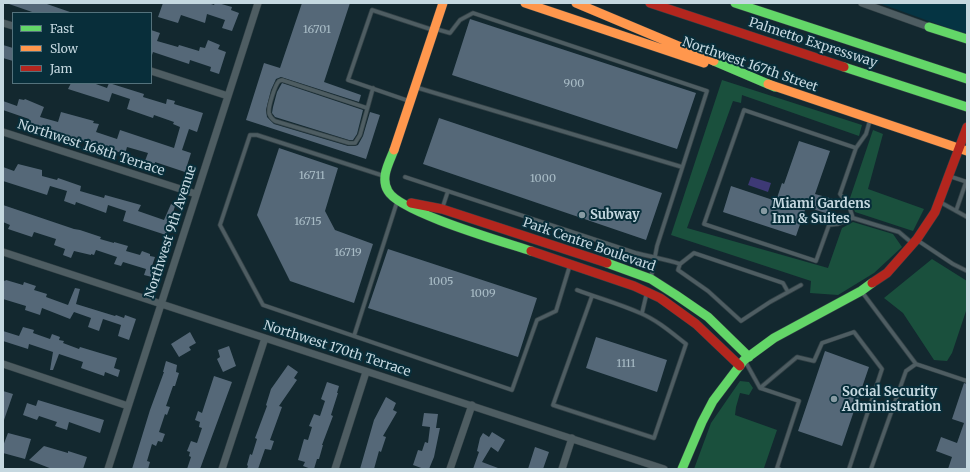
<!DOCTYPE html>
<style>
body{margin:0}
#map{position:relative;width:970px;height:472px;overflow:hidden;background:#13282f;font-family:Merriweather,serif}
canvas{display:block}
.frame{position:absolute;inset:0;border:4px solid #c5d8e0;pointer-events:none}
.legend{position:absolute;left:12px;top:12px;width:140px;height:72px;box-sizing:border-box;background:#082e3a;border:1px solid #54727c;margin:0;padding:5px 7px;list-style:none;font-size:12px;color:#c5d8e0}
.legend li{display:flex;align-items:center;gap:8px;height:20px}
.legend b{width:20px;border:1px solid #54727c}
</style>
<div id="map">
<canvas width="970" height="472"></canvas>
<div class="frame"></div>
<ul class="legend">
<li><b style="height:5px;background:#63d668"></b>Fast</li>
<li><b style="height:5px;background:#ff974d"></b>Slow</li>
<li><b style="height:5px;background:#b3261e"></b>Jam</li>
</ul>
</div>
<script>
const ctx = document.querySelector('canvas').getContext('2d');
ctx.lineJoin = 'round';
function fillPath(path, color) {
  ctx.fillStyle = color;
  ctx.fill(path, 'evenodd');
}
function stroke(path, color, width, dash) {
  ctx.strokeStyle = color;
  ctx.lineWidth = width;
  ctx.lineCap = dash ? 'butt' : 'round';
  ctx.setLineDash(dash || []);
  ctx.stroke(path);
}
function write(font, color, halo, rows, align = 'center') {
  ctx.font = font + ' Merriweather,serif';
  ctx.lineWidth = 4;
  ctx.setLineDash([]);
  ctx.textBaseline = 'middle';
  ctx.strokeStyle = halo;
  ctx.fillStyle = color;
  for (const [text, x, y, turn = 0] of rows) {
    ctx.save();
    ctx.translate(x, y);
    ctx.rotate((+turn || 0) * Math.PI / 180);
    ctx.textAlign = isNaN(turn) ? turn : align;
    if (halo) ctx.strokeText(text, 0, 0);
    ctx.fillText(text, 0, 0);
    ctx.restore();
  }
}
fillPath(new Path2D(`
 M879 3H967V35Z`), '#053443');
fillPath(new Path2D(`
 M722 80 862 125 859 136 742 95 741 103 733 101 687 228 828 268 842 228 853 222 893 234 902 247 874 273 838 295 810 293 811 281 671 235Z
 M873 130 883 134 868 189 924 209 913 231 855 212 850 198Z
 M932 259 967 281V308L952 353 947 361 934 360 903 313 884 298Z
 M740 381 749 382 753 388 749 395 740 393 736 407 735 415 777 430 764 468 765 469H694L711 423Z`), '#1a503d');
fillPath(new Path2D(`
 M751 177 771 183 768 192 748 185Z`), '#3d3975');
fillPath(new Path2D(`
 M9 3H44L70 12V13H35L9 4Z
 M163 3H208L214 5 215 3H218L232 7 231 10 239 13 232 31 222 28 225 20 207 14 205 23 181 15 178 23 158 17Z
 M302 3H350L324 82 361 95 359 102 281 77 276 79 271 90 266 110 267 117 274 124 348 146H355L358 145 363 136 370 112 380 115 366 159 246 120 264 63 280 68Z
 M470 19 696 93 677 149 452 75Z
 M151 30 160 33 157 41 178 47 179 45 199 51 200 47 205 48 208 40 220 45 218 49 226 52 219 74 210 71 211 67 190 60 189 64 153 52 152 55H151Z
 M3 45 13 48V61L3 58Z
 M71 83H93L107 88 109 83 144 94 143 97 166 104 167 99 175 101 174 104 203 113 197 132 189 129 182 150 191 153 185 172 155 162V164L145 161 148 153 127 147 125 154 96 145 28 123 29 119 3 110V101L17 106 19 99 24 100 25 99 44 107 40 117 58 122 61 112 94 121 93 123 99 124 96 132 117 139 120 130 174 148 180 127 173 124 174 122 154 115 153 118 127 109 130 99 112 93 109 102 68 89Z
 M282 83 363 110 357 134 353 140H349L275 117 272 113 273 107 277 92Z
 M439 118 662 193 646 240 423 164Z
 M799 141 830 151 815 194 833 199 829 214 806 207 796 236 723 212 731 186 776 201 782 183 784 184Z
 M279 148 338 168 325 211 335 230 373 244 354 303 290 281 257 215Z
 M18 164 42 170V176L57 180 58 178 81 186 80 191 104 198 105 195 141 205 138 211 164 220 171 204 175 206 166 235 123 221 126 211 108 205 106 213 76 202 75 205 64 201 67 191 50 186 47 195 3 181V167L14 171Z
 M3 205 74 229 80 230 101 237 100 239 114 243V242L128 246 126 251 140 255 142 251 150 254V256L155 257 152 266 155 267 152 277 144 275 146 269 123 262 121 266 114 264 117 257 96 250 94 255 91 254V255L74 251 71 258 63 255 65 249 54 245 56 239 34 232 32 237 8 229 10 225 3 222Z
 M388 249 537 298 518 357 368 308Z
 M3 280 5 281 6 280 23 285 24 282 36 286 34 290 47 294 46 297 68 305 75 288 80 289 76 304 115 316 116 315 124 318 125 315 136 319 129 340 118 336 121 325 103 319 99 331 88 327 91 318 74 312 70 319 42 308 40 315 25 310 26 306 3 299Z
 M23 327 34 330 33 333 50 339 52 334 60 337 59 340 64 341 63 343 79 349 80 347 100 353 117 358 114 368 120 370 118 377 105 372 104 376 81 368 83 362 59 354 53 370H50L53 352 29 344 28 349 3 341V331L19 336Z
 M190 332 196 343 189 347 191 350 179 357 171 344Z
 M596 337 667 360 657 392 586 368Z
 M229 346 236 366 223 372 217 359 220 357 218 350Z
 M825 351 869 367 842 446 798 431Z
 M166 361 177 365 176 372 179 373 175 386H173L166 406 170 407 167 415 165 414 159 432 165 434 162 442 158 441 156 446 152 444 147 461 150 462 148 469H132L150 410 164 372H163Z
 M288 365 298 372 294 378 297 380 279 406 282 407 270 440 274 441 271 450 265 449 258 469H247L248 466 247 465 250 454 252 455 257 439 255 438 267 406 266 405 271 389Z
 M214 376 232 382 200 469H187L191 457 189 456 190 452 187 451 191 441 197 443 202 428 199 427 200 422 195 420 198 411 202 413Z
 M327 382 339 386 337 393H338L331 415 333 416 322 445H323L319 459H317L314 469H311L303 466 305 462 298 460 304 439 308 440 312 427 309 426 314 414 320 416 325 401 321 399Z
 M964 383 967 384V469H948L952 457 936 451 941 437 957 443 964 423 952 419Z
 M3 391 13 394 4 420H3Z
 M386 397 396 403 393 410 397 412 383 436 386 437 381 452 379 451 374 469H360L374 420Z
 M38 400 104 420 100 433 69 422 67 430 55 426 57 422 39 416 37 420 23 415 27 403 36 406Z
 M424 413 438 414 436 428H440L434 457 429 469H424L413 465 418 450 422 451 425 442 428 443 430 427 422 426Z
 M492 432 505 440 498 452 491 447 482 462 498 468V469H473L479 452 477 451 480 438 483 433 489 437Z
 M8 433 31 439 25 459 3 453V446Z
 M44 446 68 453V451L87 457 83 469H52L29 460Z
 M535 447 549 452 543 469H528Z`), '#556878');
const lane = new Path2D(`
 M436 29 450 33 460 20 473 13 707 91 657 246 651 278
 M415 87 682 167
 M409 101 348 80 372 10 433 30
 M367 108 282 80 279 81C275 85 268 107 269 113 270 117 272 119 275 121L349 143H355L360 135 373 88
 M856 148 840 194 849 206 853 218 838 224 829 225 816 261 704 224 744 110 856 148 866 134 870 120
 M384 176 257 135H250L220 225 263 305 512 390 537 320 556 311 570 265
 M949 176 967 182
 M405 177 636 253C651 257 666 259 680 264L678 270 708 291 741 321 770 302 801 285
 M940 202 967 217
 M442 209 448 191
 M956 211 966 182
 M853 218 899 232 912 243
 M917 240 953 264 967 271
 M680 264 694 253 783 283 788 292
 M577 290C598 298 620 304 640 313 657 320 672 333 686 344L654 438 553 405 592 296
 M862 292 916 364 967 381
 M642 313 647 292
 M354 336 397 202
 M745 361 760 388 799 401 777 468 779 469
 M760 388 797 357 814 361 822 343 854 332 882 369 849 469
 M871 469 906 371 916 364`);
const street = new Path2D(`
 M862 3 929 27
 M3 23 13 26
 M151 71 228 96
 M3 132 196 194
 M3 252C223 325 444 396 664 469
 M3 364 128 406
 M108 469 258 3
 M222 469 265 338
 M335 469 366 372
 M450 469 472 405
 M562 469 572 438`);
const fast = new Path2D(`
 M735 3 967 79
 M929 27 967 39
 M714 61 775 87
 M844 67 967 107
 M394 150C389 163 380 178 388 191 399 212 504 242 531 251
 M607 263 651 279 676 295 708 317 749 357
 M682 469 702 422 713 401 744 360 774 338 861 291 872 283`);
const slow = new Path2D(`
 M525 3 704 63
 M576 3 714 61
 M768 84 967 151
 M394 150 443 3`);
const jam = new Path2D(`
 M650 3 844 67
 M411 203 442 209 607 263
 M531 251 634 286 660 298 696 324 740 366
 M872 283 887 273 917 239 935 212 967 127`);
stroke(lane, '#334146', 5);
stroke(street, '#334146', 8);
stroke(fast, '#334146', 10);
stroke(slow, '#334146', 10);
stroke(jam, '#334146', 10);
stroke(lane, '#4e5d62', 3.5);
stroke(street, '#4e5d62', 7);
stroke(fast, '#63d668', 9);
stroke(slow, '#ff974d', 9);
stroke(jam, '#b3261e', 9);
for (const [x, y, r, color] of [
 [764,211,4,"#879aa2"],
 [582,215,4,"#879aa2"],
 [834,399,4,"#879aa2"]
]) {
  const dot = new Path2D();
  dot.arc(x, y, r, 0, 2 * Math.PI);
  ctx.fillStyle = color;
  ctx.fill(dot);
  stroke(dot, '#082e3a', 1.5);
}
write('11px', '#a9bcc6', null, [
 ["16701",317,30],
 ["900",574,84],
 ["16711",312,176],
 ["1000",543,179],
 ["16715",308,222],
 ["16719",348,253],
 ["1005",441,282],
 ["1009",483,294],
 ["1111",626,364]
]);
write('13px', '#c5d8e0', '#082e3a', [
 ["Palmetto Expressway",813,43,18],
 ["Northwest 167th Street",750,65,19],
 ["Northwest 168th Terrace",91,148,18],
 ["Northwest 9th Avenue",171,232,-72],
 ["Park Centre Boulevard",589,245,19],
 ["Northwest 170th Terrace",337,349,18]
]);
write('bold 13px', '#c5d8e0', '#082e3a', [
 ["Miami Gardens",772,204],
 ["Inn & Suites",772,219],
 ["Subway",590,215],
 ["Social Security",842,392],
 ["Administration",842,407]
], 'left');
</script>
